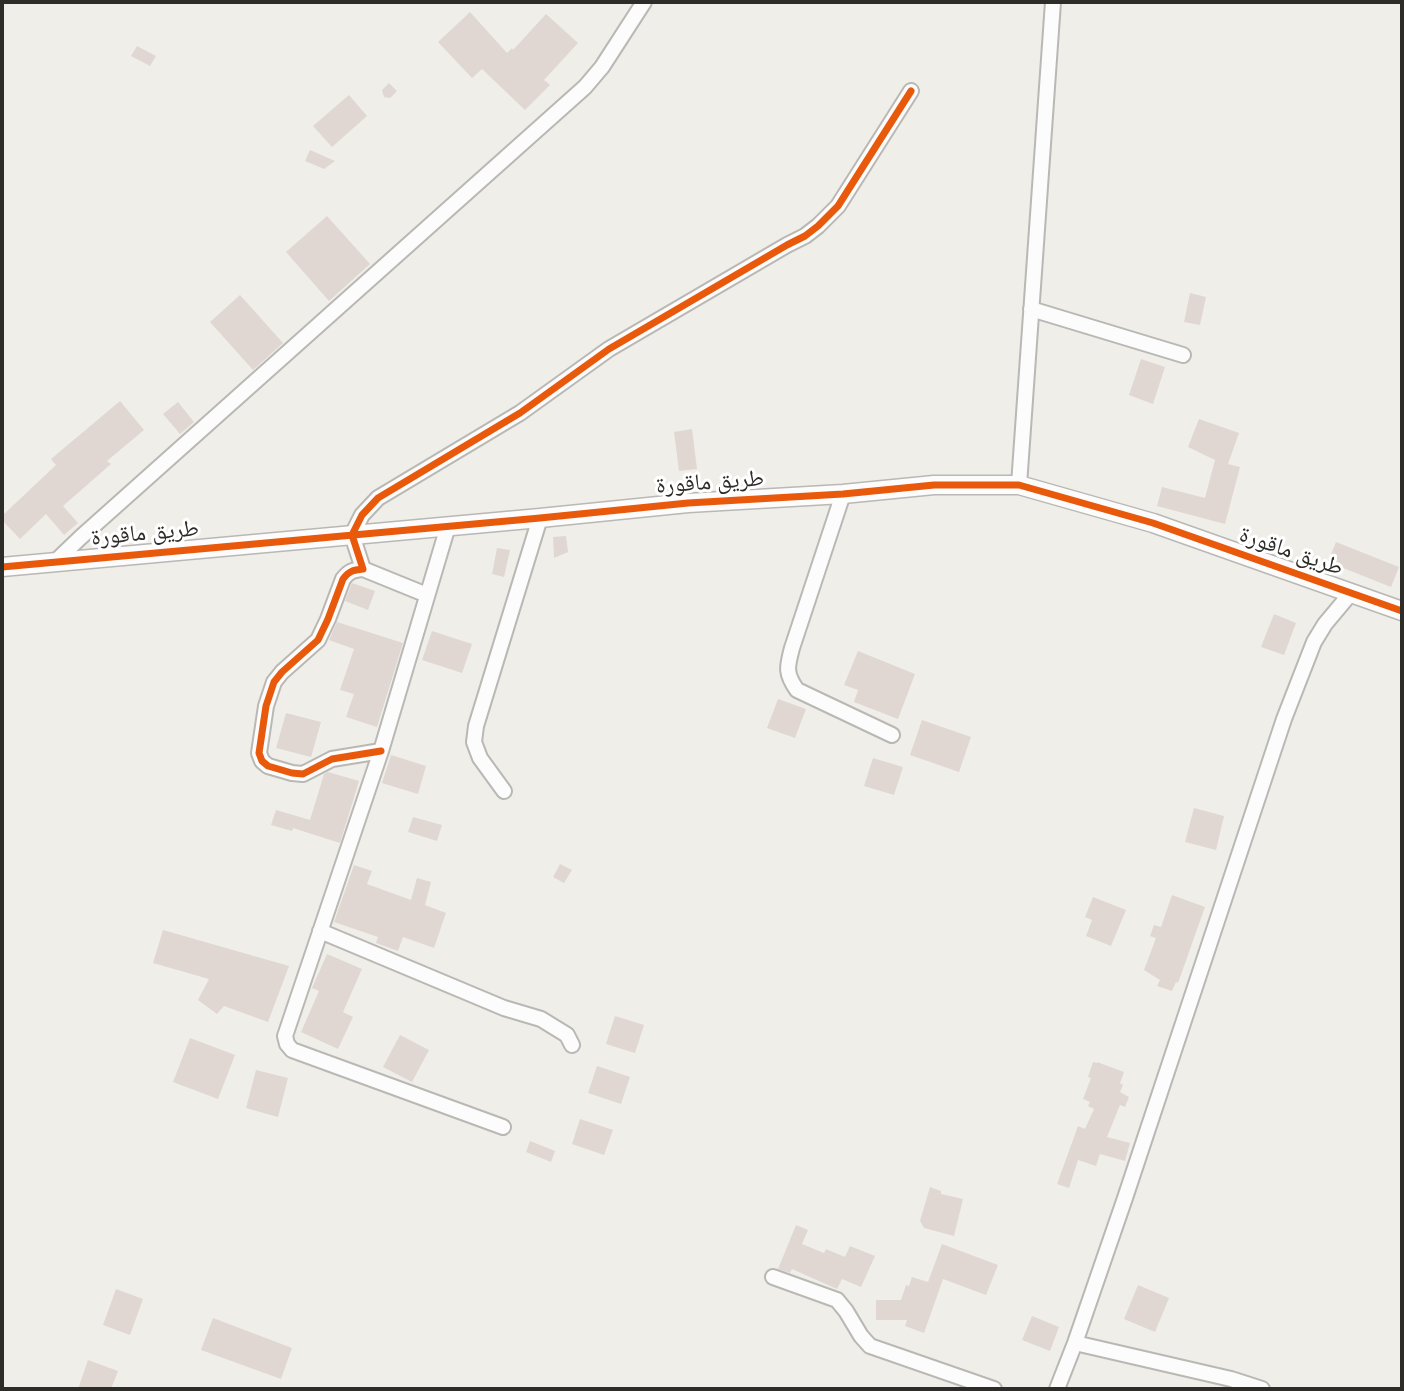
<!DOCTYPE html>
<meta charset="utf-8">
<style>
body{margin:0}
#map{position:relative;width:1404px;height:1391px;overflow:hidden;background:#efeee9;font-family:"Varela Round",sans-serif}
canvas{display:block}
.frame{position:absolute;inset:0;border:4px solid #2d2c29;pointer-events:none}
</style>
<div id="map">
<canvas width="1404" height="1391"></canvas>
<div class="frame"></div>
</div>
<script>
const ctx = document.querySelector('canvas').getContext('2d');
ctx.lineJoin = 'round';
function fillPath(path, color) {
  ctx.fillStyle = color;
  ctx.fill(path, 'evenodd');
}
function stroke(path, color, width, dash) {
  ctx.strokeStyle = color;
  ctx.lineWidth = width;
  ctx.lineCap = dash ? 'butt' : 'round';
  ctx.setLineDash(dash || []);
  ctx.stroke(path);
}
function write(font, color, halo, rows, align = 'center') {
  ctx.font = font + ' "Varela Round","Noto Naskh Arabic",sans-serif';
  ctx.lineWidth = 6;
  ctx.setLineDash([]);
  ctx.textBaseline = 'middle';
  ctx.strokeStyle = halo;
  ctx.fillStyle = color;
  for (const [text, x, y, turn = 0] of rows) {
    ctx.save();
    ctx.translate(x, y);
    ctx.rotate((+turn || 0) * Math.PI / 180);
    ctx.textAlign = isNaN(turn) ? turn : align;
    if (halo) ctx.strokeText(text, 0, 0);
    ctx.fillText(text, 0, 0);
    ctx.restore();
  }
}
fillPath(new Path2D(`
 M470 12 507 53 512 48 513 50 546 14 578 43 544 80 550 85 525 110 482 69 472 78 438 42Z
 M137 46 156 56 150 66 131 56Z
 M389 83 397 91 390 98 384 97 382 90Z
 M349 95 367 116 332 147 313 126Z
 M310 150 335 161 324 169 305 161Z
 M327 216 370 264 329 301 286 252Z
 M1190 293 1206 297 1200 325 1184 322Z
 M240 295 283 343 253 370 210 322Z
 M1141 359 1165 367 1153 404 1129 395Z
 M120 401 144 430 107 461 111 464 63 506 78 523 64 535 46 514 20 539 2 520V516L56 465 51 459Z
 M178 402 194 422 180 434 163 414Z
 M1199 419 1239 433 1228 464 1240 467 1225 524 1157 506 1162 487 1205 498 1215 460 1188 447Z
 M692 429 697 469 679 471 674 432Z
 M566 536 568 552 554 558 553 537Z
 M1336 542 1399 567 1391 587 1328 562Z
 M497 548 510 550 504 577 492 574Z
 M352 583 375 591 368 610 345 601Z
 M1274 614 1296 623 1284 655 1261 647Z
 M337 622 403 643 377 727 346 717 354 694 340 690 354 649 329 640Z
 M432 631 472 644 462 673 422 660Z
 M858 651 915 674 898 719 854 702 858 690 844 685Z
 M778 699 806 709 795 738 767 728Z
 M286 713 321 722 311 757 276 748Z
 M922 720 971 737 959 772 910 755Z
 M391 755 426 766 418 794 382 783Z
 M873 758 903 767 894 795 864 786Z
 M328 772 359 781 340 843 293 828 292 831 271 825 276 810 310 820 324 774Z
 M1194 808 1224 816 1216 850 1185 842Z
 M413 817 442 825 437 841 408 832Z
 M560 864 572 870 564 883 553 877Z
 M354 865 372 871 367 884 411 900 417 878 431 882 425 905 446 913 434 948 403 937 398 951 376 943 378 937 334 922Z
 M1172 895 1205 907 1178 983 1176 982 1172 991 1157 986 1160 980 1144 970 1156 938 1150 936 1154 925 1161 927Z
 M1093 897 1126 910 1111 946 1086 936 1092 920 1085 917Z
 M163 930 289 966 268 1022 224 1006 217 1014 198 1000 209 979 153 963Z
 M327 954 362 969 343 1012 353 1017 338 1049 301 1032 319 991 312 988Z
 M615 1016 644 1025 635 1053 606 1044Z
 M400 1035 429 1050 412 1082 383 1067Z
 M190 1038 235 1055 218 1099 173 1082Z
 M1093 1062 1097 1063V1062L1124 1072 1120 1083 1123 1085 1120 1092 1129 1097 1125 1107 1120 1105 1107 1137 1130 1143 1125 1161 1100 1154 1096 1166 1078 1160 1069 1188 1057 1184 1078 1126 1085 1129 1094 1109 1088 1106 1090 1102 1083 1099 1091 1078 1088 1077Z
 M597 1066 630 1077 621 1104 588 1093Z
 M256 1070 288 1078 278 1117 246 1108Z
 M580 1119 613 1130 604 1155 572 1144Z
 M530 1141 555 1151 551 1162 526 1152Z
 M930 1187 941 1191V1194L963 1199 954 1236 924 1228 920 1221Z
 M796 1225 808 1230 802 1244 824 1253 826 1249 845 1257 850 1246 875 1256 861 1287 842 1279 837 1289 792 1269 790 1273 778 1269Z
 M942 1244 998 1265 986 1295 943 1279 924 1333 905 1326 907 1320H876V1300H901L906 1285 909 1286 912 1277 928 1282Z
 M1138 1285 1169 1298 1155 1332 1124 1319Z
 M116 1289 143 1299 130 1335 103 1325Z
 M1032 1316 1059 1327 1050 1351 1022 1340Z
 M213 1318 292 1348 281 1379 201 1350Z
 M88 1360 118 1371 111 1389H78Z`), '#e0d7d3');
const minor = new Path2D(`
 M1031 309 1183 355
 M1019 485 1053 2
 M843 494 792 648C787 667 785 673 797 690L892 735
 M448 526 381 751 285 1036 287 1044 292 1050 503 1127
 M56 561 81 537 585 87 602 67 644 2
 M363 569 427 595
 M381 751 332 759 303 774 292 773 268 766 262 761 259 753 266 706 274 682 282 672 318 640 328 619 343 579C349 571 353 570 363 569L352 535 362 515 378 498 520 413 609 349 787 245 805 236 818 226 838 206 911 91
 M504 791 480 758 474 742 476 726 540 518
 M320 931 504 1008 541 1019 567 1035 572 1045
 M773 1277 837 1300 846 1311 861 1336 870 1346 994 1389
 M1075 1343 1231 1379 1262 1389
 M1057 1389 1075 1343 1125 1198 1284 719 1314 642 1325 624 1351 593`);
const tertiary = new Path2D(`
 M2 567 540 518 688 503 843 494 934 485H1019L1153 523 1402 611`);
stroke(minor, '#b9b8b4', 18);
stroke(tertiary, '#b9b8b4', 21);
stroke(minor, '#fdfcfc', 14);
stroke(tertiary, '#fdfcfc', 18);
stroke(new Path2D(`
 M2 567 540 518 688 503 843 494 934 485H1019L1153 523 1402 611
 M381 751 332 759 303 774 292 773 268 766 262 761 259 753 266 706 274 682 282 672 318 640 328 619 343 579C349 571 353 570 363 569L352 535 362 515 378 498 520 413 609 349 787 245 805 236 818 226 838 206 911 91`), '#e8590c', 7);
write('23px', '#2d2c29', '#fff', [
 ["طريق ماقورة",710,483,-4],
 ["طريق ماقورة",145,534,-5],
 ["طريق ماقورة",1291,552,19]
]);
</script>
